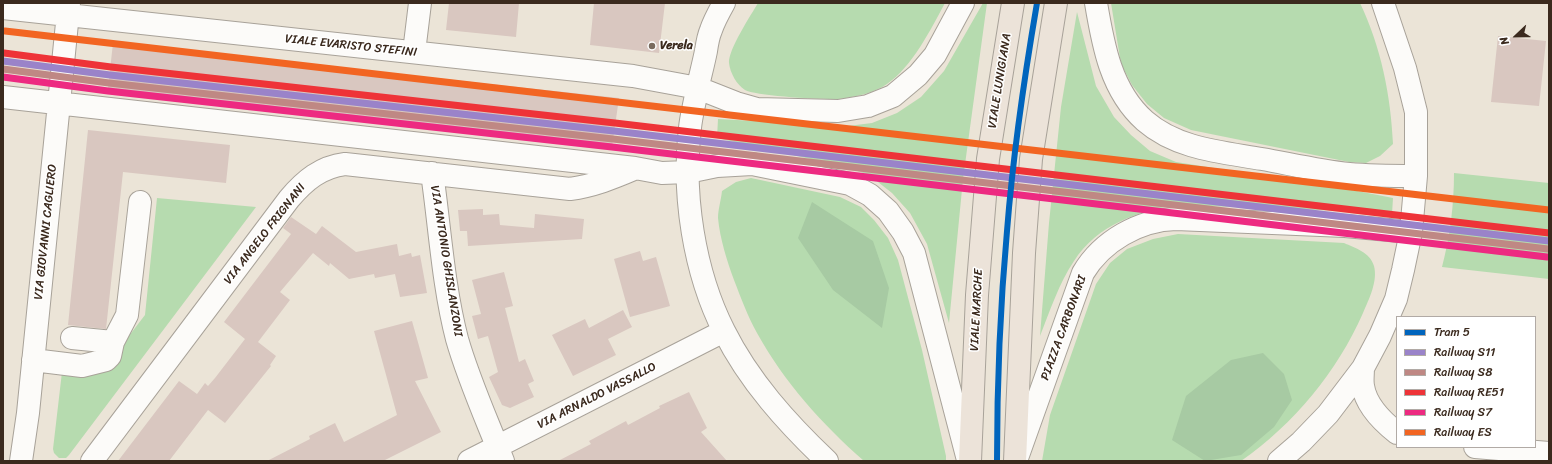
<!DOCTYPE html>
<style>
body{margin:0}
#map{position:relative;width:1552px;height:464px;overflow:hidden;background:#ebe4d7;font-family:Sriracha,sans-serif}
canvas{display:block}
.frame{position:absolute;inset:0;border:4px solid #3b2a1e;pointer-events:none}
.legend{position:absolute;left:1396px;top:316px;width:140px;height:132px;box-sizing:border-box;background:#fff;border:1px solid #b1aaa5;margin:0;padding:5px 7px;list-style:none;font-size:12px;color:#3b2a1e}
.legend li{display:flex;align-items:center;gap:8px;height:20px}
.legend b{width:20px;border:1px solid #b1aaa5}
.north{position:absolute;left:1496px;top:16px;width:40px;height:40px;-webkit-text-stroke:3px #fff;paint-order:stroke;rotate:248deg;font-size:11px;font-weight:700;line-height:16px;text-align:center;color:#3b2a1e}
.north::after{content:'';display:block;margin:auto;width:14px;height:18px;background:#3b2a1e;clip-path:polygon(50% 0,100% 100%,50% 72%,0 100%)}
</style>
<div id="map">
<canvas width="1552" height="464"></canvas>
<div class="frame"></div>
<ul class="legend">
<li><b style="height:5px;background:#0065bd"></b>Tram 5</li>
<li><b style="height:5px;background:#9a83c9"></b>Railway S11</li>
<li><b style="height:5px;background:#bf8884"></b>Railway S8</li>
<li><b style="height:5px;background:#ee3338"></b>Railway RE51</li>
<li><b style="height:5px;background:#ed2a81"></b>Railway S7</li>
<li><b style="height:5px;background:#f26522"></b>Railway ES</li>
</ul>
<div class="north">N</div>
</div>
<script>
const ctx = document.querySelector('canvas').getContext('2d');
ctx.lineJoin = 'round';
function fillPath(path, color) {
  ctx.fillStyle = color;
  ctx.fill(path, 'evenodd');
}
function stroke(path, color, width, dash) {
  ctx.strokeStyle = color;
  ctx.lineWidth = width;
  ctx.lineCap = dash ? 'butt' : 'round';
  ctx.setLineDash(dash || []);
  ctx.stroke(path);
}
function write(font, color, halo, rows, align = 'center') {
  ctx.font = font + ' Sriracha,sans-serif';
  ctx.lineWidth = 3;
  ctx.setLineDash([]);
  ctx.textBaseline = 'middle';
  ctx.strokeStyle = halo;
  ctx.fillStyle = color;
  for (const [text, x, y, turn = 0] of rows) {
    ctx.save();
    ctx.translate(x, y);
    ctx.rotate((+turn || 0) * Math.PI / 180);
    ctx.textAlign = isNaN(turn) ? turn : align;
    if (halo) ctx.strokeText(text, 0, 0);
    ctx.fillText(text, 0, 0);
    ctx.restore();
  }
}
fillPath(new Path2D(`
 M758 3H945C931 29 912 67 887 84 874 93 855 97 839 99 826 100 755 96 745 90 737 85 730 73 729 63 728 50 751 15 758 3Z
 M983 3H987L963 179 949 323 927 244 910 213 892 193 869 175 846 167 717 138 718 119 848 126 872 123 897 113 921 97 944 71Z
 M1111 3H1360C1381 47 1391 96 1393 144L1380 156 1366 163 1349 162 1191 130 1164 118 1147 104 1132 85 1121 64Z
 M1077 12 1096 86 1114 117 1131 135 1150 151 1176 162 1347 189 1393 198 1392 214 1345 211 1179 205C1139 210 1097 225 1074 261 1059 283 1050 311 1040 336L1049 223 1061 107Z
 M1454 173 1549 183V279L1442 267C1450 236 1454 205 1454 173Z
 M751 178 840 197 861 207 874 220 888 238 898 260 922 350 946 456V461H864C822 424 784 382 757 333 748 317 741 298 734 280 727 261 720 239 718 218 718 210 721 200 722 191L736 182Z
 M157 198 256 207 69 455 66 458H59L54 453 53 449 62 372 125 341 145 315Z
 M1178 234 1344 243C1355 248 1370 252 1374 266 1378 281 1369 299 1363 313 1337 372 1294 424 1241 461H1042L1050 415 1096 284 1110 263 1127 249 1153 239Z`), '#b6dbaf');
fillPath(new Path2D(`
 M812 202 873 241 889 288 882 328 833 290 798 238Z
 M1263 353 1284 374 1292 400 1274 427 1241 455 1205 461 1172 440 1186 396 1231 360Z`), '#a7caa3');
fillPath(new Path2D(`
 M449 3H519L516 37 446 30Z
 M594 3H665L659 53 590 45Z
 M1498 36 1546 41 1539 106 1491 102Z
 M113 43 619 98 612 147 108 88Z
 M88 130 230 145 226 183 123 172 106 329 68 325Z
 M483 209V215L499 214 500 225 534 228 535 214 584 219 582 239 468 246 467 231H460L458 210Z
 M291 217 316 234 322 226 356 252 397 244 399 256 411 253 412 257 420 255 427 293 400 297 395 274 375 278 374 274 349 279 330 263 329 266 313 253 280 292 290 300 258 342 276 356 270 365 271 366 225 423 208 410 169 461H118L179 381 197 394 205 383 208 386 215 378 245 339 224 322 291 234 283 228Z
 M640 251 643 261 656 257 670 306 630 317 614 259Z
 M504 272 513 306 505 308 519 362 525 359 534 381 528 384 534 397 510 408 502 405 489 377 498 372 488 336 478 339 472 316 481 314 472 280Z
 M623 310 632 327 608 339 616 355 573 376 552 335 585 319 589 328Z
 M412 321 428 378 415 381 441 432 383 461H267L310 439 309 436 335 423 344 442 397 415 374 331Z
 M689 392 707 428 701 432 727 461H558L591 444 589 441 626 421 628 425 660 408 659 406Z`), '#d9c7c0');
const minor = new Path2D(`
 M724 3C719 12 714 21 711 30 708 37 707 44 706 51 703 66 699 80 696 95 694 106 691 117 690 128 682 194 694 272 724 331 749 381 787 423 827 461
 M1096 3C1103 45 1111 91 1145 121 1177 149 1222 152 1262 159 1290 164 1320 171 1349 174 1371 176 1393 176 1416 176
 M3 8 633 76 698 88 736 103 757 109 838 111 868 106 893 96 918 75 935 55 963 3
 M414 52 420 3
 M3 97 635 168 662 173 688 172 717 166 752 164 850 184 870 195 888 211 903 232 914 253 968 460
 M432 173C440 228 443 285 457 339 469 381 487 420 503 461
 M72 338 113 342
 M33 360 82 366 106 360 110 356 113 342 127 315 140 202
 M1363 368C1363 373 1362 381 1363 386 1366 406 1383 422 1397 433
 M1475 447 1549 453
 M1017 458 1083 273C1102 241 1139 220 1176 219L1345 226 1411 232
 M21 461 28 413 69 3
 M92 461 289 199C305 180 321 167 345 164L570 189C593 186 613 178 634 169
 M469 461 724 331
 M1279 461 1301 442 1328 414 1363 368 1380 336 1396 299 1403 270 1411 232 1416 176V112L1405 68 1383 3`);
const major = new Path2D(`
 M970 461 977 295 988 159 1013 3
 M1015 461 1024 253 1031 159 1056 3`);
stroke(minor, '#a8a299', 24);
stroke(major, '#a8a299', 24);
stroke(minor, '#fcfbf9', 22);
stroke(major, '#ece3d9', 22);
stroke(new Path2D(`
 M3 61 110 75 614 131 1549 241`), '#9a83c9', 7);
stroke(new Path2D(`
 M3 69 109 83 613 139 1548 249`), '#bf8884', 7);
stroke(new Path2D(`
 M4 53 111 67 615 123 1549 233`), '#ee3338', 7);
stroke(new Path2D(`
 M3 77 108 91 612 147 1547 257`), '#ed2a81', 7);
stroke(new Path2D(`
 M5 31 1549 210`), '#f26522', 7);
stroke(new Path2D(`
 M997 461C997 384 1000 308 1007 231 1013 155 1024 79 1037 3`), '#0065bd', 6);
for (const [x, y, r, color] of [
 [652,46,4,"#796b5f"]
]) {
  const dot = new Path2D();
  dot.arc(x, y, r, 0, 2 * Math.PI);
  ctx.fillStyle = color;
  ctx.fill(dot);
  stroke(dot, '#fff', 1.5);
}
write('12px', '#3b2a1e', '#fff', [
 ["VIALE EVARISTO STEFINI",351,46,6],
 ["VIALE LUNIGIANA",1000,81,-81],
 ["VIA GIOVANNI CAGLIERO",46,232,-84],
 ["VIA ANGELO FRIGNANI",265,234,-52],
 ["VIA ANTONIO GHISLANZONI",446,261,81],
 ["VIALE MARCHE",977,310,-87],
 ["PIAZZA CARBONARI",1064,328,-70],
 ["VIA ARNALDO VASSALLO",597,396,-27]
]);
write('bold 12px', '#3b2a1e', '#fff', [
 ["Verela",660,46]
], 'left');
</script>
